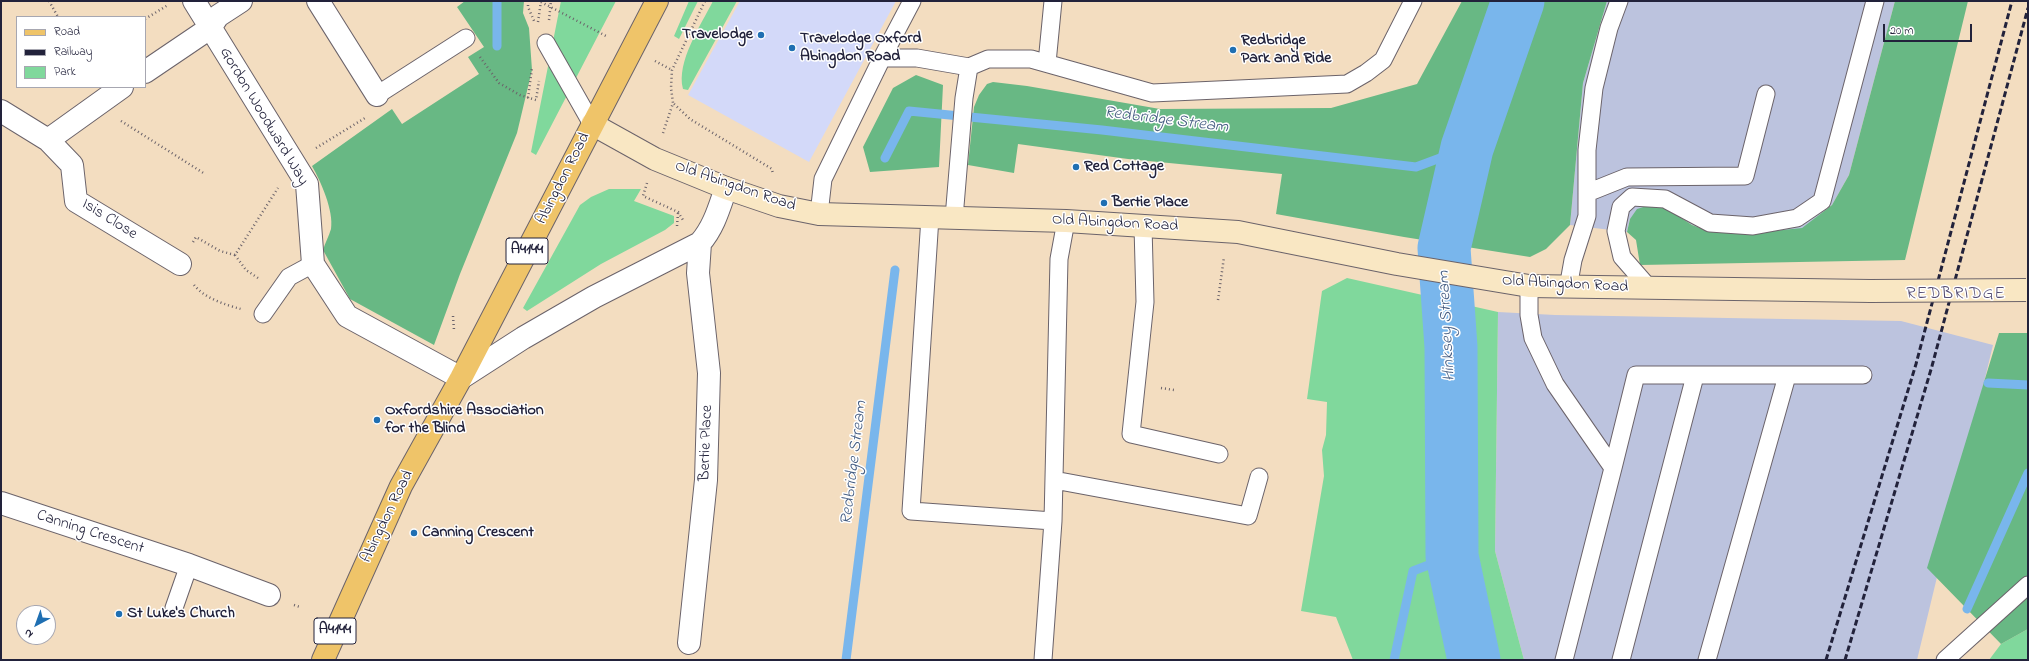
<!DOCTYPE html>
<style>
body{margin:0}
#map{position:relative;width:2029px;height:661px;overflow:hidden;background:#f3ddc0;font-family:"Indie Flower",sans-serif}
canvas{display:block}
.frame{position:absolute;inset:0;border:2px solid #22223b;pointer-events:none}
.legend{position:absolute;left:16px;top:16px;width:130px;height:72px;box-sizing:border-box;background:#fff;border:1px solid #a7a7b1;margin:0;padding:5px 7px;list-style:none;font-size:12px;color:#22223b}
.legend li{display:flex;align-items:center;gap:8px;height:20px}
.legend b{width:20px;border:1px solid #a7a7b1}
.north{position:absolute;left:16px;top:605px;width:40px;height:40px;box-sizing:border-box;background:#fff;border:1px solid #a7a7b1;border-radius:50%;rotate:221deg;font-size:11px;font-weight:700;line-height:16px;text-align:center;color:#22223b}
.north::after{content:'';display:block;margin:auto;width:14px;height:18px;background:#1f6fb2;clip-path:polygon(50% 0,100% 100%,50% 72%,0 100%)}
.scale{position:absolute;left:1883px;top:24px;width:89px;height:18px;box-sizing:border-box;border:2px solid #22223b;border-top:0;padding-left:5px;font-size:12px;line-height:14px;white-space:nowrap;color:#22223b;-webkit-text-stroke:3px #fff;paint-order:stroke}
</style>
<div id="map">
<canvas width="2029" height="661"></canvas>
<div class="frame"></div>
<ul class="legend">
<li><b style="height:5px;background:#efc469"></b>Road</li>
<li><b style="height:5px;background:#22223b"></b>Railway</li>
<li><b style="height:11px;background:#80d89c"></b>Park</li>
</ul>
<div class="north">N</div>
<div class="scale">20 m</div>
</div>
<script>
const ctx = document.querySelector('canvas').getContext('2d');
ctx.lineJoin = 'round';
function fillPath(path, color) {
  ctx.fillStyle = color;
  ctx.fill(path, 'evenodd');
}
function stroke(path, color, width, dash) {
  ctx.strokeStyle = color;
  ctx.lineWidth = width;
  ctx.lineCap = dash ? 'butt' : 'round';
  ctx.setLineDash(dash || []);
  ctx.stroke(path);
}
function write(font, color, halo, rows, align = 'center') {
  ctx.font = font + ' "Indie Flower",sans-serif';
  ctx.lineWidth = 3;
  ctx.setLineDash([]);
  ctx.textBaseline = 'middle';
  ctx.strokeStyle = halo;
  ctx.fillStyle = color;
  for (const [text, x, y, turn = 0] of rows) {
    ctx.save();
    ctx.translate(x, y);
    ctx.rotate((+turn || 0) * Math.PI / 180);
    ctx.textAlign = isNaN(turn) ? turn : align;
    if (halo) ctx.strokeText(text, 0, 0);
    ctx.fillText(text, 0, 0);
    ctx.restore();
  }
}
fillPath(new Path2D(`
 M740 1H896L809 162 688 95Z`), '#d3d9f9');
fillPath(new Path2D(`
 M1607 1H1895L1849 175 1832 205 1802 229 1753 233 1710 232 1692 225 1663 206 1630 219 1627 232 1570 225 1583 83Z
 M1498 312 1555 315 1901 321 1993 345 1917 660H1524L1495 551Z`), '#bcc3de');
fillPath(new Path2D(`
 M561 1H616L536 155 531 152Z
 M689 1H698L679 39 674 36Z
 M713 1H737L688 90 683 89C676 62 701 25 713 1Z
 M609 189H641L634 201 674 216V223L665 230 601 264 527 311 523 308 580 205 591 197Z
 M1347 278 1498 312 1495 551 1524 660H1353L1336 617 1301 611 1324 476 1322 450 1326 435 1327 402 1307 399 1322 291Z
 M2028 629V660H1989L2001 644Z`), '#80d89c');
fillPath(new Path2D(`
 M465 1H524L523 13 529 28 532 70 517 133 460 274 434 345 350 299 323 250C325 243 329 236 331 229 334 211 321 182 312 166L392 109 402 124 479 74 468 57 484 47 457 7Z
 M1462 1H1607L1583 83 1570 225 1546 249 1530 257 1404 237 1276 214 1282 174 1128 159 1018 144 1014 173 968 165 974 107 979 95 987 84 993 82 1027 86 1160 109 1331 108 1417 84Z
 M1895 1H1968L1905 260 1640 265 1636 240 1627 232 1630 219 1637 209 1650 205 1663 206 1692 225 1711 232 1753 233 1802 228 1832 205 1849 175Z
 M916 75 943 85 939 167 870 172 863 147 893 88Z
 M1999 333H2028V629L2001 644 1927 568Z`), '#68b884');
stroke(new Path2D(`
 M497 46V1
 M885 158 909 111 1102 130 1416 167 1467 148
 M1988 383 2028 385
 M1967 609 2028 473
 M846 660 895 270
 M1394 660 1413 571 1452 556`), '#79b6ec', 9);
stroke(new Path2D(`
 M1474 660 1452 556 1451 347 1444 248 1467 148 1518 1`), '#79b6ec', 53);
const lane = new Path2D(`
 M546 43 592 124
 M882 58H917L969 67 988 59H1031L1152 93 1347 84 1366 73 1383 60 1413 1
 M1047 63 1053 1
 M377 95 466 38
 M1587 193 1627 177 1745 176 1766 94
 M819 214 823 179 882 58 912 1
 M930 217 911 511 1053 521 1059 259 1066 221
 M954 218 964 98 969 67
 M1143 226 1145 302 1131 434 1219 454
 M1529 286V315L1533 338 1555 384 1613 468 1564 660
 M1568 288 1573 260 1587 216V150L1594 88 1609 28 1619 1
 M1650 289 1622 257 1616 231 1621 207 1632 197 1665 199 1710 223 1753 226 1797 218 1822 201 1875 1
 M263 314 289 277 313 264
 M1613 468 1636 375H1863
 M1054 480 1248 516 1259 477
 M174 608 189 565
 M1043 660 1053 521
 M1621 660 1695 376
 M1707 660 1787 376
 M1945 660 2028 585`);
const street = new Path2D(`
 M194 1 307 184 313 264 347 316 461 378 523 338 594 297 700 243C714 227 719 208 726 188
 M318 1 377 95
 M145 72 210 28 218 16 241 1
 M1 111 48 140 122 87
 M48 140 72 165 76 201 180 264
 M1 503 189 565 269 595
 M689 643 706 480 709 373 698 273 700 243`);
const secondary = new Path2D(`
 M592 124 655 159 726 188 779 206 819 214 1066 221 1238 232 1397 264 1529 286 1871 291`);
const primary = new Path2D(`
 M323 660 401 486 461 378 657 1`);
stroke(lane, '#6b636a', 19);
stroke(street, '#6b636a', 24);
stroke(secondary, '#6b636a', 24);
stroke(primary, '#6b636a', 24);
stroke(new Path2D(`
 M49 1 58 17
 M528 1V7L535 23
 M541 2 608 37
 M145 19 168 5
 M549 20 551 1
 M538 22 541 1
 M480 57 499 83 520 95 536 100 539 81
 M655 61 672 70
 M528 98 532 68
 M674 104 690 119 772 169 773 175
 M121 121 205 174
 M663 133 673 103 671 88 672 70 705 1
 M316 148 365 118
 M647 183 643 196 678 212 683 220
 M677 226 678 213
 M193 242 196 237 220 251 235 255
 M258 278 246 270 235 255 278 188
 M194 285C204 298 226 305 241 309
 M1218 300 1224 257
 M453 316 454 330
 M1161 388 1174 390
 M294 605 300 607`), '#6b636a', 2.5, [1, 3]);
stroke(lane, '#fff', 17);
stroke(street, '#fff', 22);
stroke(secondary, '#f9e7c3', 22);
stroke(primary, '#efc469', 22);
stroke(new Path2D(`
 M1826 660 1916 364 2012 1
 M1845 660 1932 366 2028 8`), '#22223b', 3, [6, 3]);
const secondaryBridge = new Path2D(`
 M1871 291 2026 290`);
stroke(secondaryBridge, '#6b636a', 24, []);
stroke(secondaryBridge, '#f9e7c3', 22);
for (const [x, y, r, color] of [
 [761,35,4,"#1f6fb2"],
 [792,48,4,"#1f6fb2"],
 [1233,50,4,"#1f6fb2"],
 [1076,167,4,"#1f6fb2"],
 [1104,203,4,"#1f6fb2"],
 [377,420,4,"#1f6fb2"],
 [414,533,4,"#1f6fb2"],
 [119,614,4,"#1f6fb2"]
]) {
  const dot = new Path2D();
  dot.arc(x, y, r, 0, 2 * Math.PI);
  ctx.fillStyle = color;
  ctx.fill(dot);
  stroke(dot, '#fff', 1.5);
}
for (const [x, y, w] of [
 [527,251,42],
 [335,631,42]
]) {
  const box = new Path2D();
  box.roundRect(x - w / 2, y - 13, w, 26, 3);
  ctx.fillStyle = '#fff';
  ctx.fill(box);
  stroke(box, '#22223b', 1);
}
write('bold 15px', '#22223b', null, [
 ["A4144",527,251],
 ["A4144",335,631]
]);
write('bold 16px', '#22223b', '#fff', [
 ["Travelodge",753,35,"right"],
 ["Travelodge Oxford",800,39],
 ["Abingdon Road",800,57],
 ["Redbridge",1241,41],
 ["Park and Ride",1241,59],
 ["Red Cottage",1084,167],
 ["Bertie Place",1112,203],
 ["Oxfordshire Association",385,411],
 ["for the Blind",385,429],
 ["Canning Crescent",422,533],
 ["St Luke's Church",127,614]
], 'left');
write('16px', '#22223b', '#fff', [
 ["Gordon Woodward Way",263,117,59],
 ["Abingdon Road",564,179,-63],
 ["Old Abingdon Road",735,187,19],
 ["Isis Close",109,220,32],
 ["Old Abingdon Road",1115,224,3],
 ["Old Abingdon Road",1565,285,3],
 ["Bertie Place",707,443,-88],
 ["Abingdon Road",388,517,-64],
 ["Canning Crescent",90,533,18]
]);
write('italic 17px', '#455d82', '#fff', [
 ["Redbridge Stream",1166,121,7],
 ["Hinksey Stream",1448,326,-93],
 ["Redbridge Stream",855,463,-83]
]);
ctx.letterSpacing = '1px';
write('17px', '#554d73', '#fff', [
 ["REDBRIDGE",1956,295]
]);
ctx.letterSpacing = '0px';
</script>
